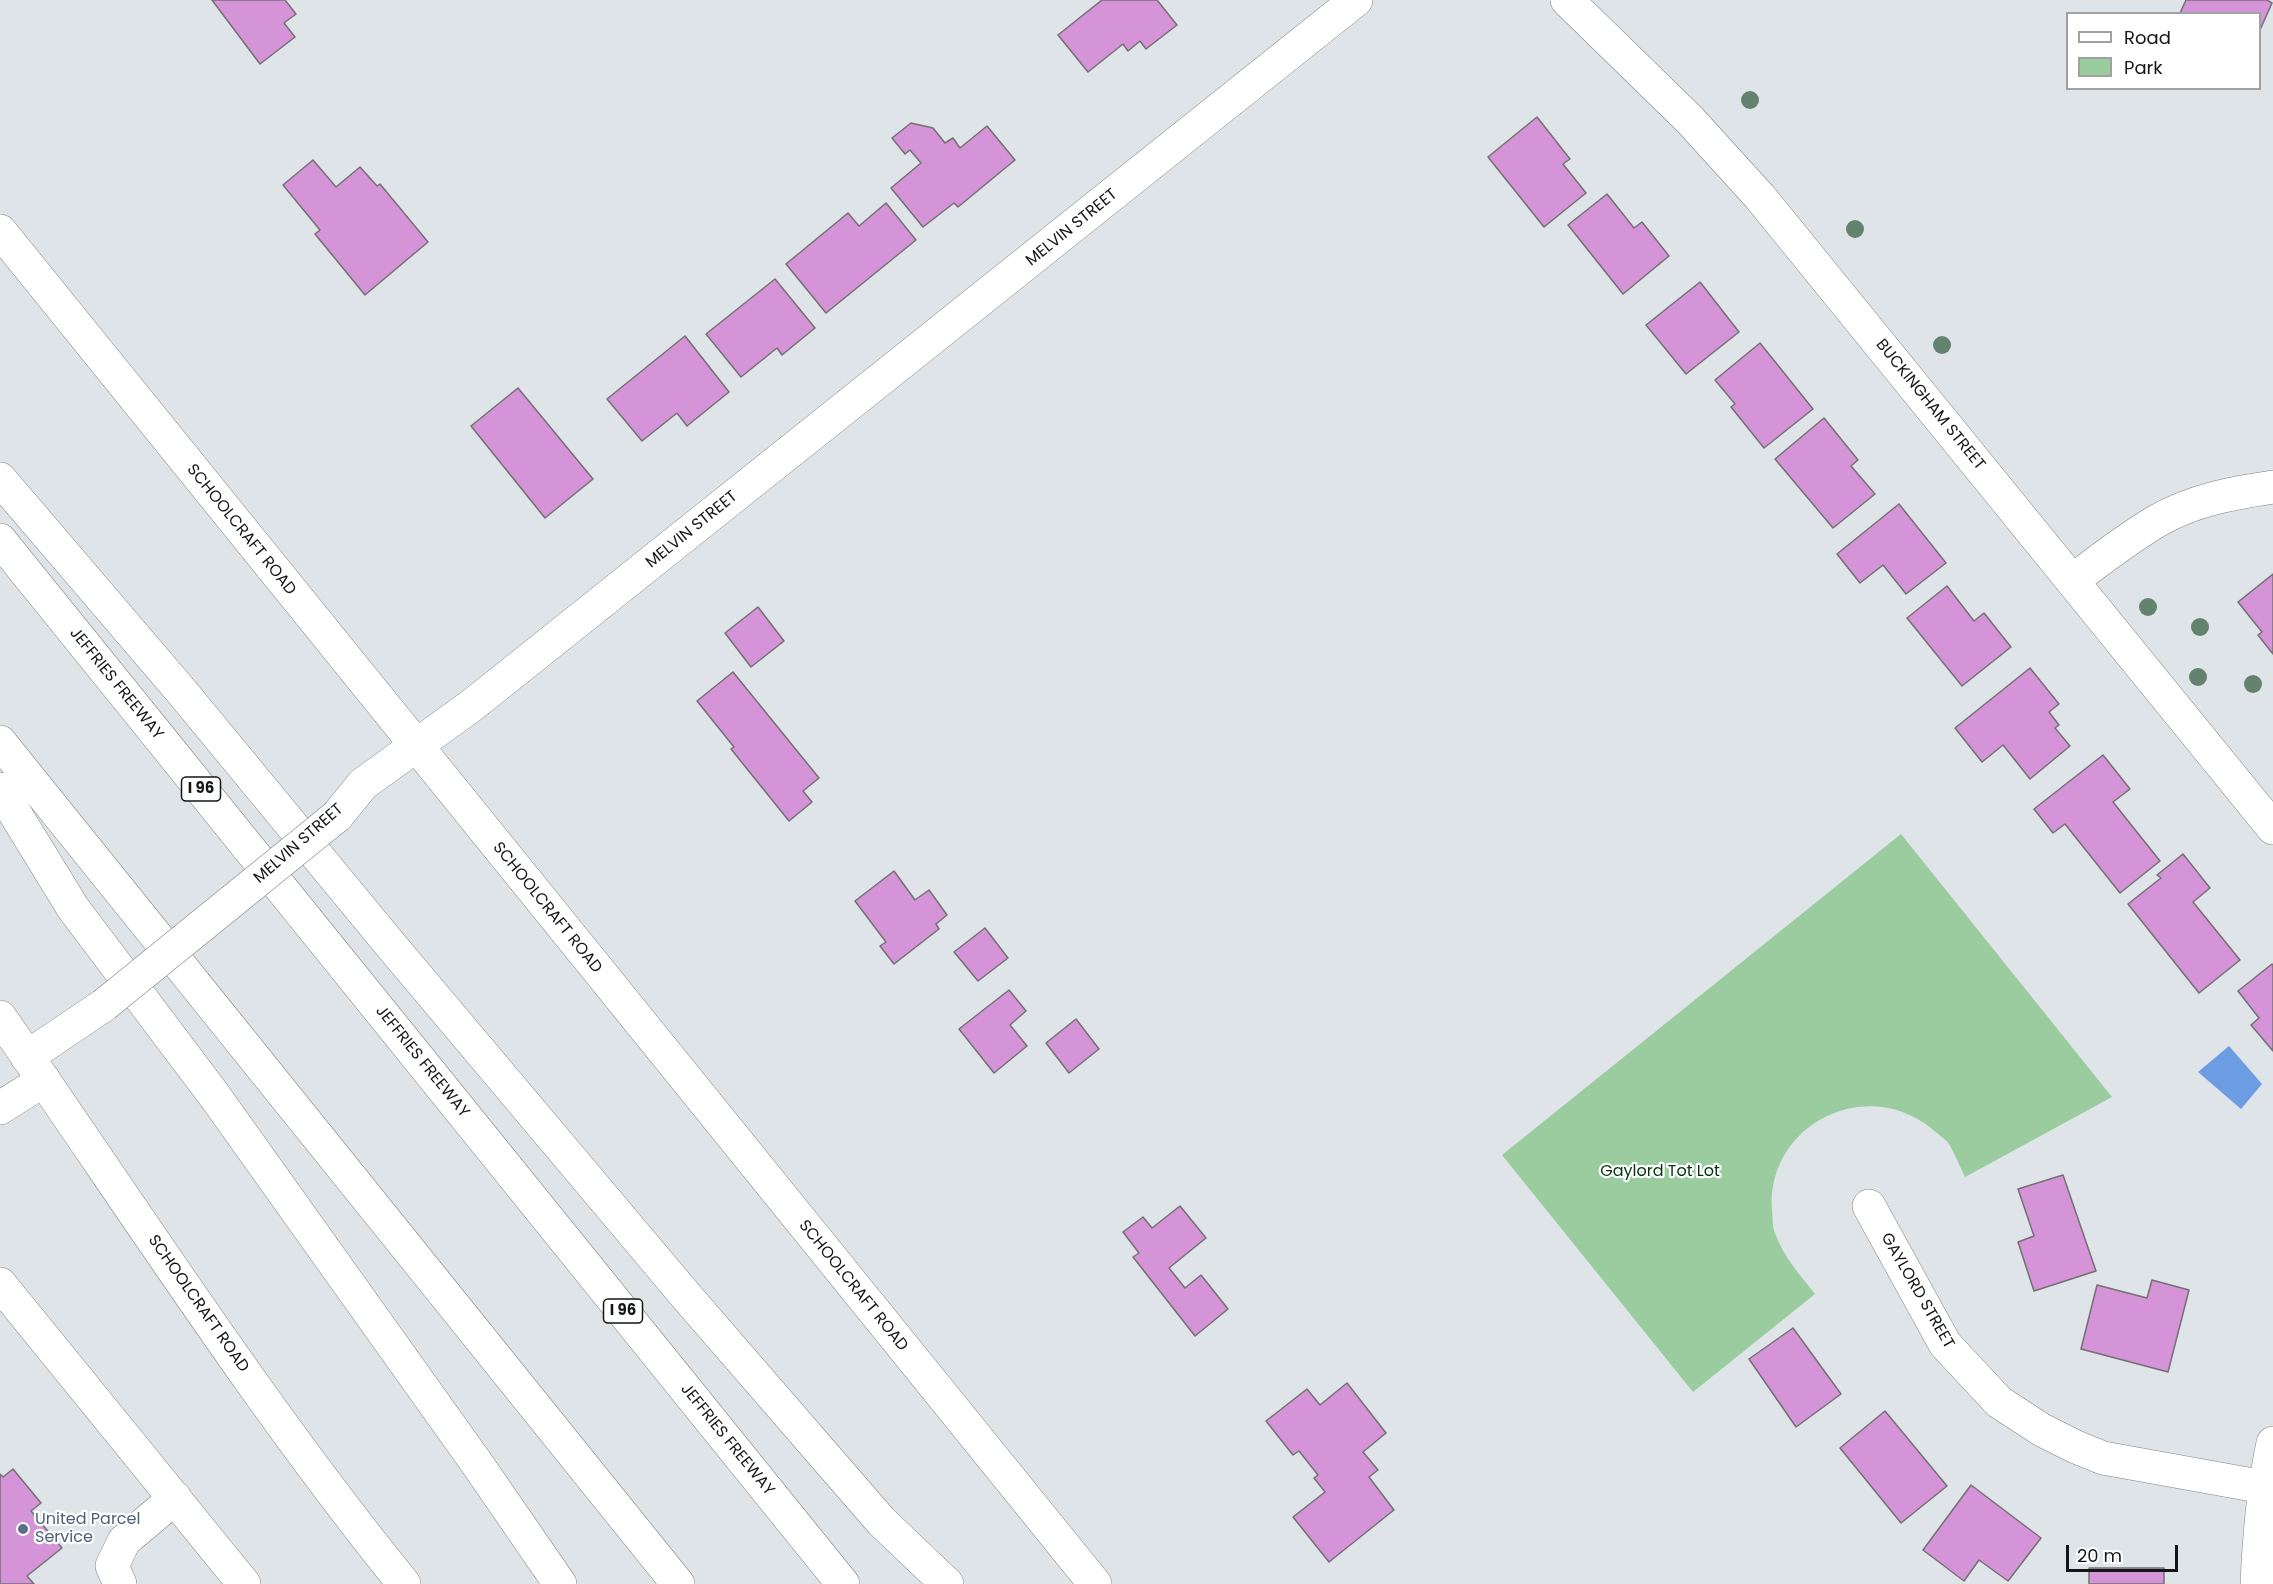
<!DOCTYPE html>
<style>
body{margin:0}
#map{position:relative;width:2273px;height:1584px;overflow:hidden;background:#dfe4e8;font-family:Poppins,sans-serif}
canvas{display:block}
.legend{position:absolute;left:2066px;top:12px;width:195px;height:78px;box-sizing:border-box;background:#fff;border:2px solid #a1a1a2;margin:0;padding:8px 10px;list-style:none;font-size:18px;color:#131517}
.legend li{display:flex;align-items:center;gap:12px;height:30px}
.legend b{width:30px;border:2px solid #a1a1a2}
.scale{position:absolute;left:2066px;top:1545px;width:112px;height:27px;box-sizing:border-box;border:3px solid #131517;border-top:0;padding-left:8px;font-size:18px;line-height:21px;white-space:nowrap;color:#131517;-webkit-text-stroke:4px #fff;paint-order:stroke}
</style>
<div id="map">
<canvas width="2273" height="1584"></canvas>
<ul class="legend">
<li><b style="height:8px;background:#fff"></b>Road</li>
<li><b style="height:16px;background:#9bcc9f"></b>Park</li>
</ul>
<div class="scale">20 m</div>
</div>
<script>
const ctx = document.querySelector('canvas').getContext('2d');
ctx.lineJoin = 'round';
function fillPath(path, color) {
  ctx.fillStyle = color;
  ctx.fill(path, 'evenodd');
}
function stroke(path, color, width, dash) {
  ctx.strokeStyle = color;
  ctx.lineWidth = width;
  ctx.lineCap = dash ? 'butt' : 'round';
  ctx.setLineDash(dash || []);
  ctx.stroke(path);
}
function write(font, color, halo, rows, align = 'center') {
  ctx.font = font + ' Poppins,sans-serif';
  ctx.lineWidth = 4.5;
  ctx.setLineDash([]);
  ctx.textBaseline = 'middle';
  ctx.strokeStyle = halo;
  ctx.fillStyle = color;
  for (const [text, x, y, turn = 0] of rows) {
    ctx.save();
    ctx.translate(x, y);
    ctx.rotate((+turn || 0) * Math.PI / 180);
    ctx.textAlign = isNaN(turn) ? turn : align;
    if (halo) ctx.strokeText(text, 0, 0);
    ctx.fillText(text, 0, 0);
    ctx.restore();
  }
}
fillPath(new Path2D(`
 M1901 834 2112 1097 1965 1177C1960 1167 1955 1154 1949 1144 1945 1138 1937 1134 1932 1129 1866 1074 1766 1125 1772 1210 1773 1218 1772 1227 1775 1233 1783 1256 1800 1275 1815 1294L1693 1392 1502 1155Z`), '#9bcc9f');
fillPath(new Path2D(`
 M2229 1046 2262 1084 2241 1109 2198 1072Z`), '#6c9de3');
const building = new Path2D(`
 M212 0H285L296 14 284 23 295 37 260 64Z
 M1102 0H1157L1177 25 1146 49 1140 41 1128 51 1123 44 1088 72 1058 35Z
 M2186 0H2267L2272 3 2260 30V14H2182L2180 13Z
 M1537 117 1570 159 1563 164 1586 193 1544 227 1488 157Z
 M911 123 933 128 945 143 953 138 960 148 987 126 1015 160 958 207 954 203 923 227 891 188 921 163 910 150 905 154 892 138Z
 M313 160 336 187 360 167 377 186 380 184 428 242 365 295 315 234 320 230 283 185Z
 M1607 194 1634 228 1642 222 1669 256 1623 294 1568 225Z
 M886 203 916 240 826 313 786 264 848 213 859 226Z
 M775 279 815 328 782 355 777 348 741 377 706 334Z
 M1700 282 1739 332 1686 374 1646 325Z
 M685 336 729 392 687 426 677 413 642 441 607 399Z
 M1760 343 1813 409 1764 448 1731 407 1735 404 1715 380Z
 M518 388 593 479 545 518 471 426Z
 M1824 418 1858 460 1851 466 1875 494 1833 528 1775 459Z
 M1899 504 1946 563 1906 594 1883 565 1860 583 1837 554Z
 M2273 574V654L2258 635 2262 632 2238 602Z
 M1947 586 1974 621 1984 613 2011 647 1962 686 1907 618Z
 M758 607 784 641 751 667 725 633Z
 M2030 668 2059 704 2049 712 2059 725 2055 728 2070 746 2030 779 2003 745 1982 762 1955 728Z
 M733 672 819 778 803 791 812 802 789 821 731 749 734 747 697 701Z
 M2103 755 2130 789 2113 802 2160 861 2120 893 2065 824 2053 833 2034 809Z
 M2183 854 2210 888 2193 902 2240 960 2199 993 2128 904 2161 878 2157 875Z
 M894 871 915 900 929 890 947 915 936 924 939 929 894 964 880 946 886 942 855 901Z
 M985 928 1008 958 978 981 954 952Z
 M2272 964 2273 965V1051L2251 1025 2259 1018 2238 991Z
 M1009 990 1026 1011 1010 1025 1027 1046 994 1073 959 1029Z
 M1076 1019 1099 1049 1069 1073 1046 1043Z
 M2063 1175 2096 1271 2034 1291 2018 1242 2034 1236 2018 1189Z
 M1180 1206 1206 1238 1169 1268 1185 1288 1201 1275 1228 1309 1195 1336 1133 1257 1139 1253 1123 1232 1143 1217 1152 1228Z
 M2152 1280 2189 1290 2168 1372 2081 1349 2097 1285 2147 1298Z
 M1793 1328 1841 1394 1796 1427 1749 1359Z
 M1347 1383 1386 1433 1363 1452 1378 1470 1369 1477 1394 1510 1329 1562 1293 1517 1325 1492 1314 1478 1318 1475 1299 1451 1293 1455 1266 1421 1307 1389 1320 1405Z
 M1885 1411 1947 1486 1901 1523 1840 1448Z
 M13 1469 41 1503 31 1511 62 1548 27 1576 34 1584H0V1474L3 1477Z
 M1971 1485 2041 1538 2008 1581 1979 1560 1964 1581 1923 1550Z
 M2089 1568H2164V1584H2089Z`);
fillPath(building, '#d494d7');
stroke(building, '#747074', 1.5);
const minor = new Path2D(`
 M1567 0 1690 120 1760 197 2273 828
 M2073 580C2100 560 2128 538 2157 521 2193 500 2233 493 2273 487
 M337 816 363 784 471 706 1356 0
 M27 1057 104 1005
 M0 1108 44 1080
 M1869 1206 1945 1344 1999 1402 2042 1430 2076 1447 2103 1458 2264 1487
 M0 1284 244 1584
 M120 1584 112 1566 124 1541 175 1498
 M2257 1584C2259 1536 2263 1490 2273 1443`);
const major = new Path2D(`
 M0 231 1095 1584
 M0 1017C133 1208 258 1404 404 1584`);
const highway = new Path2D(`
 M0 479 182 692 389 943 687 1297 881 1521 947 1584
 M0 540 843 1584
 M0 742 678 1584
 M0 789 73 908 214 1095 478 1465 560 1584`);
stroke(minor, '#7e8386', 34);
stroke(major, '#7e8386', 34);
stroke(highway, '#7e8386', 34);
stroke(minor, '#fff', 33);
stroke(major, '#fff', 33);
stroke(highway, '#fff', 33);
const minorBridge = new Path2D(`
 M104 1005 337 816`);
stroke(minorBridge, '#7e8386', 34, []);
stroke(minorBridge, '#fff', 33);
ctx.fillStyle = '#64836e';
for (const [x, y] of [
 [1750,100],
 [1855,229],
 [1942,345],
 [2148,607],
 [2200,627],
 [2198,677],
 [2253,684]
]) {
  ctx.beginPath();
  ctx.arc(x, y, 9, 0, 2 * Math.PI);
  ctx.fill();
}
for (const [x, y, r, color] of [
 [23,1529,6,"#5c6f8a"]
]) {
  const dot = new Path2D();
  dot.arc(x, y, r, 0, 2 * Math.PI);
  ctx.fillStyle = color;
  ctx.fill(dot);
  stroke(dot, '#fff', 2);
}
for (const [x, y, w] of [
 [201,789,39],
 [623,1311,39]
]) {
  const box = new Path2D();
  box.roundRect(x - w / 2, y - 12, w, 24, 4.5);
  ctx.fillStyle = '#fff';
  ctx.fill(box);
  stroke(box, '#131517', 1.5);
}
write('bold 15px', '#131517', null, [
 ["I 96",201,789],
 ["I 96",623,1311]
]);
write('16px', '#131517', '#fff', [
 ["MELVIN STREET",1072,228,-39],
 ["BUCKINGHAM STREET",1930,405,51],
 ["SCHOOLCRAFT ROAD",241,530,51],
 ["MELVIN STREET",692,530,-39],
 ["JEFFRIES FREEWAY",116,684,51],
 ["MELVIN STREET",299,844,-41],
 ["SCHOOLCRAFT ROAD",547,908,51],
 ["JEFFRIES FREEWAY",422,1062,51],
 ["SCHOOLCRAFT ROAD",853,1286,51],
 ["GAYLORD STREET",1917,1291,60],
 ["SCHOOLCRAFT ROAD",198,1304,55],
 ["JEFFRIES FREEWAY",727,1440,51]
]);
write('16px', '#00340a', '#fff', [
 ["Gaylord Tot Lot",1660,1172]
]);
write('16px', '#4e5e75', '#fff', [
 ["United Parcel",35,1520],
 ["Service",35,1538]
], 'left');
</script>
